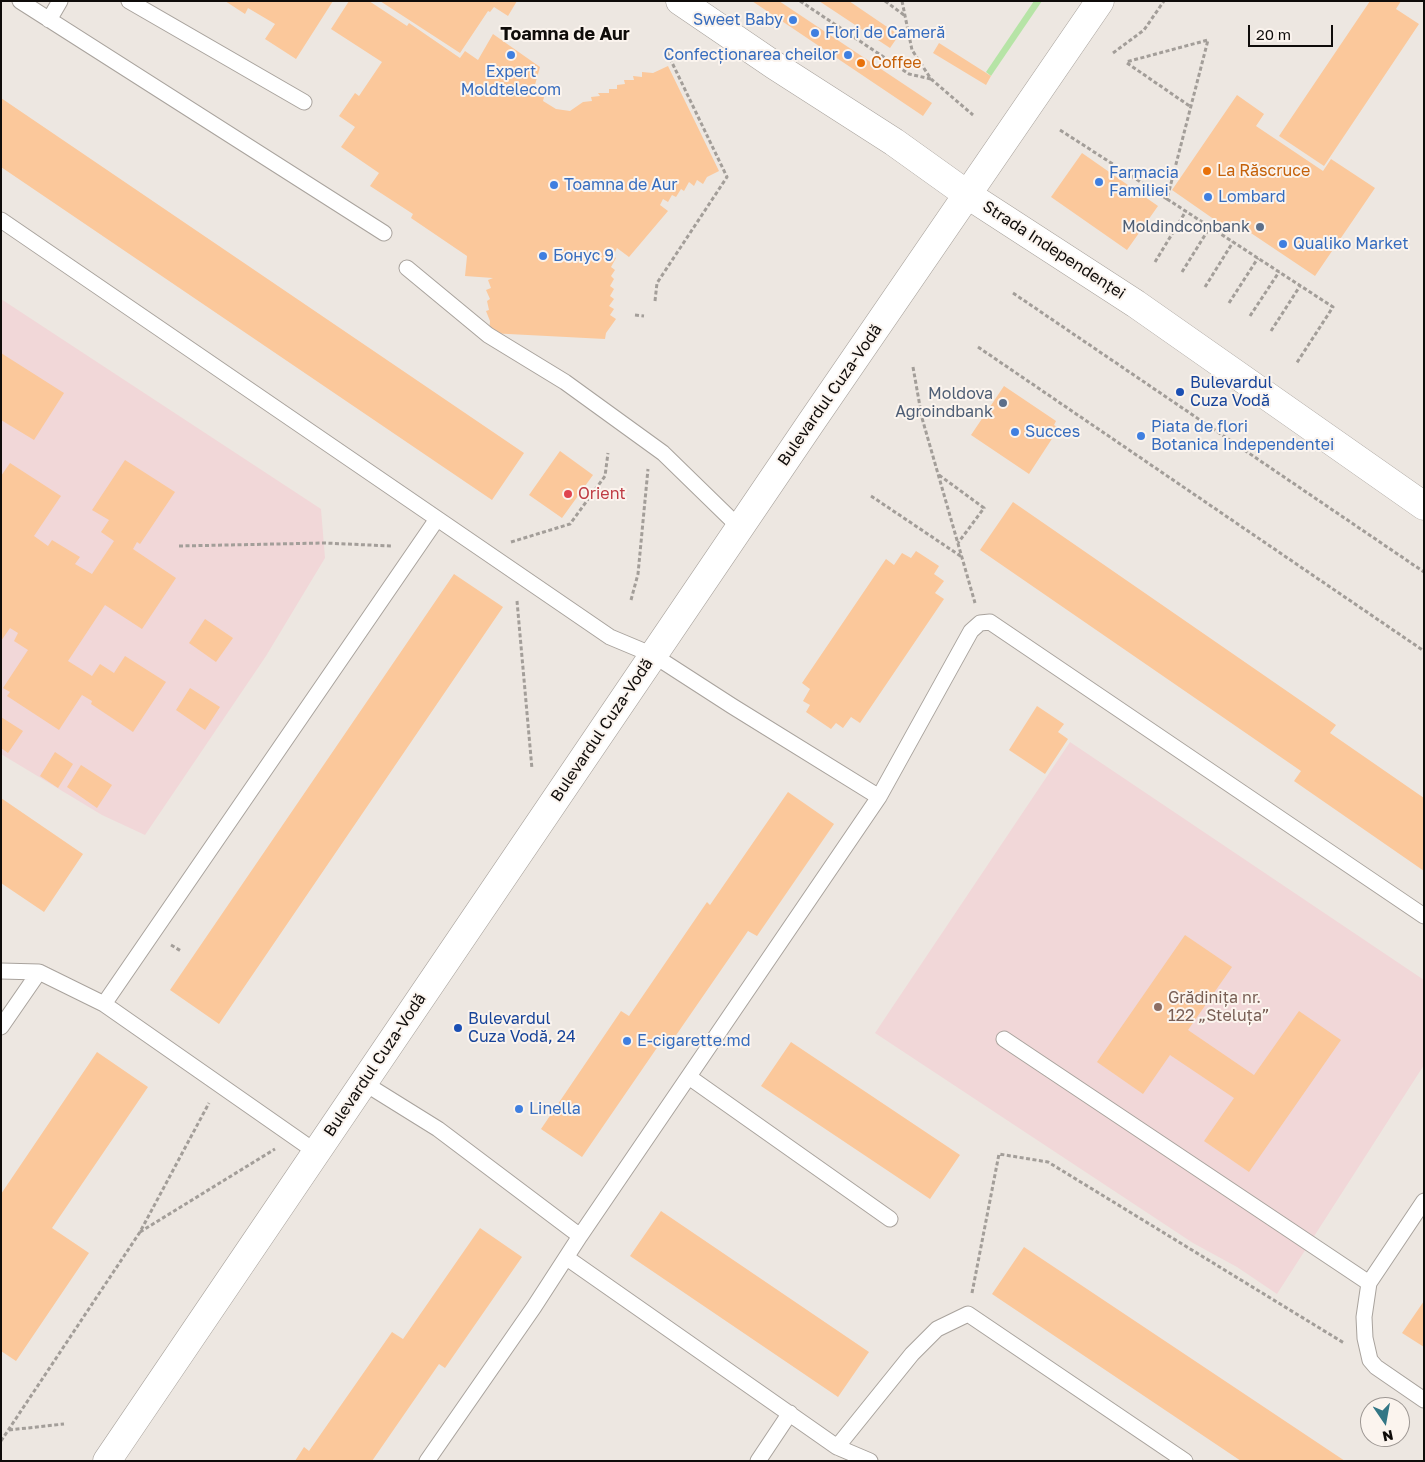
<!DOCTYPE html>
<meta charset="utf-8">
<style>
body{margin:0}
#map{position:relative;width:1425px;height:1462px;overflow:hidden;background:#ede7e1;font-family:"Golos Text",sans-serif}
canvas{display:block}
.frame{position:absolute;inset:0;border:2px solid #0f0c0a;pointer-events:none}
.north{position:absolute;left:1360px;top:1397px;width:50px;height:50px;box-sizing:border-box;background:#fbf4ee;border:1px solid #9d9793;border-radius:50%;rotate:168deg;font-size:14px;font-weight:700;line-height:20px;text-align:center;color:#0f0c0a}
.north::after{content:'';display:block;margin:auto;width:18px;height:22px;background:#327685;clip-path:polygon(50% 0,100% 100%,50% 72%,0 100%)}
.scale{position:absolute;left:1248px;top:25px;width:85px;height:22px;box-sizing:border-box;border:2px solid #0f0c0a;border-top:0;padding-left:6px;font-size:15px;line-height:18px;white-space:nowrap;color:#0f0c0a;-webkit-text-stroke:4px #fbf4ee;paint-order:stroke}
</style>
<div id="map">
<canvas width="1425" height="1462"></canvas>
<div class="frame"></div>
<div class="north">N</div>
<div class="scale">20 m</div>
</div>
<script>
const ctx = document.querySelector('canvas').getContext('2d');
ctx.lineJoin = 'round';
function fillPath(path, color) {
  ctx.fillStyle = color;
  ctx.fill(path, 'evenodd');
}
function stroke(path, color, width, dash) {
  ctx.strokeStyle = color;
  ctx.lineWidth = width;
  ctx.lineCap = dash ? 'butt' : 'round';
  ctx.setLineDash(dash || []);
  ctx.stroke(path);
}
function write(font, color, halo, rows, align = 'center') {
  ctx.font = font + ' "Golos Text",sans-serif';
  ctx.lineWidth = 4;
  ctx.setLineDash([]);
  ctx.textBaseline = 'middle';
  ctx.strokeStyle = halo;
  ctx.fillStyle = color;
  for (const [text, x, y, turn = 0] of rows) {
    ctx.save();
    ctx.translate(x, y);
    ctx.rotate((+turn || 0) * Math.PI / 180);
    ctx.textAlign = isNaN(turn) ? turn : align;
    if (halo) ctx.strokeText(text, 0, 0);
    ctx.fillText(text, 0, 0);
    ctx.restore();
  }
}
fillPath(new Path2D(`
 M1 299 321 509 325 558 266 656 145 835 102 815 1 754Z
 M1070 742 1424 980V1065L1277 1294 1237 1267 1193 1243 875 1033Z`), '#f1d7d8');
fillPath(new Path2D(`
 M1034 1H1042L991 76 986 72Z`), '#b6e4a6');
fillPath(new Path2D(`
 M225 1H333L296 59 265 39 275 24 248 8 245 14Z
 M349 1H369L407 26 409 23 460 58 465 51 478 60 493 34 540 67 533 92H535V96L544 97 543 101 556 109 570 111 583 102 592 101 591 97 600 96 598 93H609V89H617V85L625 84 624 80H634L633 76 642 77V72L653 73 668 66 719 171 707 177 703 184 697 180 694 186 689 182 684 191 681 189 676 197 672 195 668 202 663 199 660 205 668 211 629 257 617 248 613 256 616 258 611 267 615 270 611 276 614 279 610 286 614 289 610 296 614 299 609 306 614 309 610 315 616 319 606 333 605 339 489 333 490 321 486 311 489 310 487 301 490 299 486 290 491 288 488 280 493 278 465 276 467 256 411 218 413 214 370 186 379 173 341 147 355 127 339 116 355 93 359 96 382 62 331 29Z
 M380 1H517L508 16 494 7 490 12 488 11 460 53Z
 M752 1H779L932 103 923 116Z
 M819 1H849L899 35 890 48Z
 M1370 1H1401L1396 9 1419 24 1324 166 1279 136Z
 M939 43 991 76 986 85 933 53Z
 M1237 95 1264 114 1256 126 1323 171 1331 159 1375 188 1315 276 1233 221 1228 229 1172 190Z
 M1 98 524 453 492 500 1 167Z
 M1082 153 1158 206 1127 250 1051 197Z
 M1 353 64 393 34 440 1 420Z
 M1004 386 1056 421 1054 425 1059 428 1029 474 971 435Z
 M560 451 593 475 562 518 529 495Z
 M125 460 175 492 140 544 137 542 133 549 176 578 142 629 105 605 68 661 92 676 100 664 114 673 125 656 166 682 133 732 91 704 92 701 82 695 59 730 7 696 10 692 3 688 28 650 14 641 18 633 10 628 1 641V476L10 463 61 496 34 536 48 546 52 540 80 557 75 564 92 574 114 541 101 532 109 520 92 510Z
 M1013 502 1336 725 1330 733 1424 798V871L1294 781 1301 771 980 550Z
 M916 551 939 566 934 574 944 581 935 593 944 599 860 723 851 717 843 728 836 723 831 729 806 712 810 705 803 701 810 689 802 683 886 559 894 565 902 553 911 558Z
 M454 574 503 607 219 1024 170 990Z
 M205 619 233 638 216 662 189 643Z
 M190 688 220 707 205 730 176 710Z
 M1037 706 1064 724 1058 732 1068 739 1045 774 1009 750Z
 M1 717 23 731 8 753 1 748Z
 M55 752 73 764 58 788 40 776Z
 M81 765 112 785 97 808 67 787Z
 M788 792 834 824 757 936 748 931 670 1044 663 1039 582 1157 541 1129 621 1011 629 1016 707 902 710 905Z
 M1 798 83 854 44 912 1 883Z
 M1185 935 1232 967 1188 1030 1254 1075 1299 1011 1341 1040 1249 1172 1204 1141 1234 1098 1170 1055 1143 1094 1097 1062Z
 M791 1042 960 1155 930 1199 761 1086Z
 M97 1052 148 1087 52 1228 89 1253 16 1361 1 1351V1194Z
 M661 1211 869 1352 838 1397 630 1256Z
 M480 1228 522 1257 445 1368 439 1364 372 1461H295L304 1447 309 1451 392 1332 403 1339Z
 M1024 1247 1345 1461H1241L992 1294Z
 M1424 1301V1347L1402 1333Z`), '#fbc89b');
const service = new Path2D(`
 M20 1 384 233
 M129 1 304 102
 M49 20 60 1
 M1 220 610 637 653 655 732 706 879 797 580 1236 534 1307 427 1461
 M407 268 488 335 565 382 663 453 740 528
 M879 797 971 631 980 623 990 622 1424 916
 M1 971 39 972
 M104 1004 437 519
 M1 1027 39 972 104 1004 316 1152
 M1004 1039 1369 1283
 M689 1077 890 1219
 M364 1083 438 1129 580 1236
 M1424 1201 1369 1283 1364 1317 1365 1338 1370 1360 1376 1367 1424 1400
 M567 1258 837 1447 912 1354 937 1329 968 1314 1185 1461
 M837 1447 870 1461
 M758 1461 790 1413`);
const secondary = new Path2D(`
 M680 1 774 65 894 142 968 195 1136 304 1424 506`);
const primary = new Path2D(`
 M107 1461 810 424 1100 1`);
stroke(service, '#a9a39d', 17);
stroke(secondary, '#a9a39d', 29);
stroke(primary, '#a9a39d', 29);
stroke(new Path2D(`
 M800 1 909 74 931 79
 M885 1 904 15
 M902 1 912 50 931 79 973 115
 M1113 53 1144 30 1164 1
 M1127 63 1191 107
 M1060 130 1167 199 1208 40 1126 62
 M1167 199 1333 307 1296 364
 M1155 262 1186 211
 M1182 272 1210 227
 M1205 287 1233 242
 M1013 293 1424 572
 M655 301 657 283 727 177 665 48
 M1229 303 1258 258
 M635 315 644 316
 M1250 316 1279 272
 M1271 331 1300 286
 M978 347 1424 651
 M913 367 922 418 975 603
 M939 475 984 508 958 543
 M871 496 962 557
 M511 542 570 524 605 476 608 453
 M179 546 324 543 392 546
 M631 600 638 574 648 469
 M517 601 532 769
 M171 945 181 951
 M140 1232 275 1149
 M972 1293 999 1154 1048 1162 1344 1343
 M9 1430 64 1424
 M1 1441 140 1232 209 1103`), '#a39e99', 3, [4, 2.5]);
stroke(service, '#fff', 15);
stroke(secondary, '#fff', 28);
stroke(primary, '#fff', 28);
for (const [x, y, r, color] of [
 [793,20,5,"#3f7fe0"],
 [815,33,5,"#3f7fe0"],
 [511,55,5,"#3f7fe0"],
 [848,55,5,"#3f7fe0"],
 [861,63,5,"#e8710a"],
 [1207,171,5,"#e8710a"],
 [1099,182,5,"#3f7fe0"],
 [554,185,5,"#3f7fe0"],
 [1208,197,5,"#3f7fe0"],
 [1260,227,5,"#5c6f8a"],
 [1283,244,5,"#3f7fe0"],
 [543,256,5,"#3f7fe0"],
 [1180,392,5,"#1a4fb4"],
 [1003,403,5,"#5c6f8a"],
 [1015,432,5,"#3f7fe0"],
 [1141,436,5,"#3f7fe0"],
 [568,494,5,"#e0444e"],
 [1158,1007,5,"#8d6e63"],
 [458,1028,5,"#1a4fb4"],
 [627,1041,5,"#3f7fe0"],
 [519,1109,5,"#3f7fe0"]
]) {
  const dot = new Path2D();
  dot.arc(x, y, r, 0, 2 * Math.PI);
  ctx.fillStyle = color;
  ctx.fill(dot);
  stroke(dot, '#fbf4ee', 2);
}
write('16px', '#366cbe', '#fbf4ee', [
 ["Sweet Baby",783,20,"right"],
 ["Flori de Cameră",825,33],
 ["Confecționarea cheilor",838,55,"right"],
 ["Expert",511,72,"center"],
 ["Moldtelecom",511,90,"center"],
 ["Farmacia",1109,173],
 ["Familiei",1109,191],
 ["Toamna de Aur",564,185],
 ["Lombard",1218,197],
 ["Qualiko Market",1293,244],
 ["Бонус 9",553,256],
 ["Piata de flori",1151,427],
 ["Botanica Independentei",1151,445],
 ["Succes",1025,432],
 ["E-cigarette.md",637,1041],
 ["Linella",529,1109]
], 'left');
write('16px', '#c56008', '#fbf4ee', [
 ["Coffee",871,63],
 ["La Răscruce",1217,171]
], 'left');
write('16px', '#4e5e75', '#fbf4ee', [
 ["Moldindconbank",1250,227],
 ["Moldova",993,394],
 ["Agroindbank",993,412]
], 'right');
write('16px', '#0f0c0a', '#fbf4ee', [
 ["Strada Independenței",1054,250,33],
 ["Bulevardul Cuza-Vodă",830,395,-55],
 ["Bulevardul Cuza-Vodă",602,730,-56],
 ["Bulevardul Cuza-Vodă",375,1065,-56]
]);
write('16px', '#164399', '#fbf4ee', [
 ["Bulevardul",1190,383],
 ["Cuza Vodă",1190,401],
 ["Bulevardul",468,1019],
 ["Cuza Vodă, 24",468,1037]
], 'left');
write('16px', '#be3a42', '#fbf4ee', [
 ["Orient",578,494]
], 'left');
write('16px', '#785e54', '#fbf4ee', [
 ["Grădinița nr.",1168,998],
 ["122 „Steluța”",1168,1016]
], 'left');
write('bold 18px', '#0f0c0a', '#fbf4ee', [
 ["Toamna de Aur",565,34]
]);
</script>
